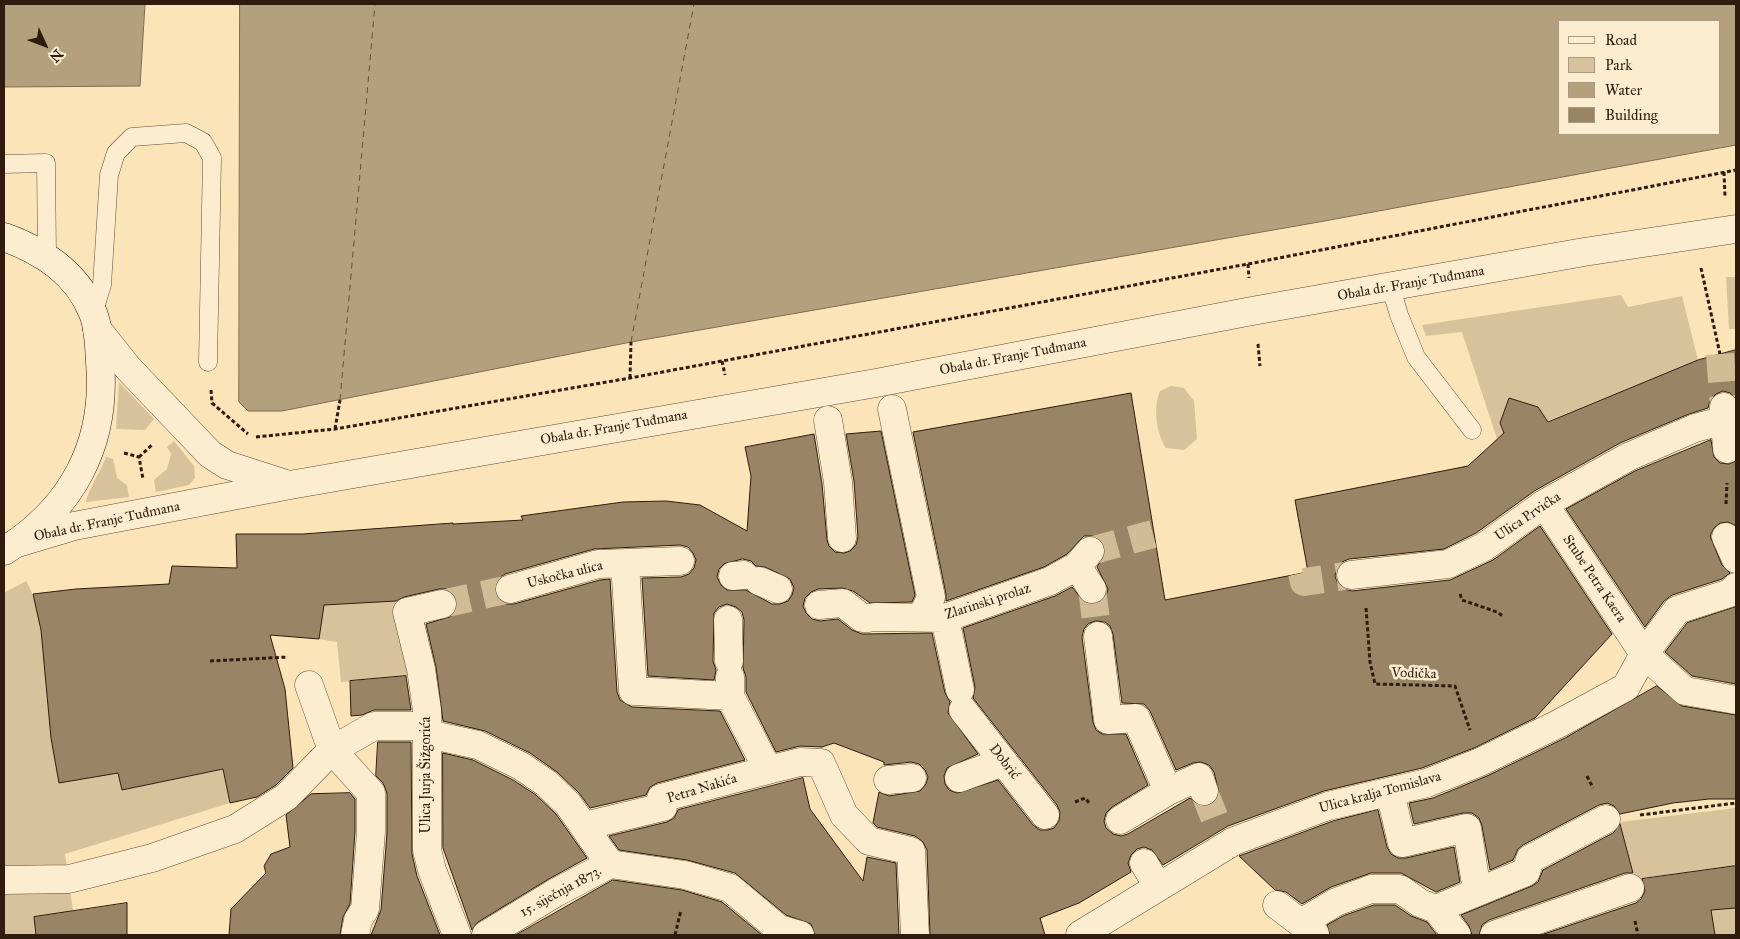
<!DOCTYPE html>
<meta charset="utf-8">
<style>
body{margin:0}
#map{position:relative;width:1740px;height:939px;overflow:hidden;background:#fae4b8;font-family:"IM FELL Great Primer",serif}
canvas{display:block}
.frame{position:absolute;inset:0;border:5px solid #301b0e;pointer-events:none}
.legend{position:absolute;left:1558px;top:20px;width:162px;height:115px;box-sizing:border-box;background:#fcedd1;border:1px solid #aa9983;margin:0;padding:6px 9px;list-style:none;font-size:15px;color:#301b0e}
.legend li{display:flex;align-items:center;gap:10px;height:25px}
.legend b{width:25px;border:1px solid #aa9983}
.north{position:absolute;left:20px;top:20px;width:50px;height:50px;-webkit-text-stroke:4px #fcedd1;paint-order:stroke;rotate:133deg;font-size:14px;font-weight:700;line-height:20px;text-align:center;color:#301b0e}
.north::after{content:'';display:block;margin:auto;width:18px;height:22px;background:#301b0e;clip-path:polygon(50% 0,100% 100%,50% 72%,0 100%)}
</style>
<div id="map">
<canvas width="1740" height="939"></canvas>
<div class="frame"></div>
<ul class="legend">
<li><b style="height:6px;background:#fcedd1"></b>Road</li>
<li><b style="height:14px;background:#d8c29b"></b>Park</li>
<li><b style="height:14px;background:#b5a07e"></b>Water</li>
<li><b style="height:14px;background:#998466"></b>Building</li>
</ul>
<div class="north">N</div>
</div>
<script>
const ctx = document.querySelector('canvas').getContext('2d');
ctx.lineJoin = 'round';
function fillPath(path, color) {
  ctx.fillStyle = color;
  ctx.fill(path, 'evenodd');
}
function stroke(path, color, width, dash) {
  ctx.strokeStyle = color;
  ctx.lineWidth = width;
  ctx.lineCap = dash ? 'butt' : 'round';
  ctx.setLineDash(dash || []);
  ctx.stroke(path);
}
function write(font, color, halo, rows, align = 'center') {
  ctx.font = font + ' "IM FELL Great Primer",serif';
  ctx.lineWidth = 5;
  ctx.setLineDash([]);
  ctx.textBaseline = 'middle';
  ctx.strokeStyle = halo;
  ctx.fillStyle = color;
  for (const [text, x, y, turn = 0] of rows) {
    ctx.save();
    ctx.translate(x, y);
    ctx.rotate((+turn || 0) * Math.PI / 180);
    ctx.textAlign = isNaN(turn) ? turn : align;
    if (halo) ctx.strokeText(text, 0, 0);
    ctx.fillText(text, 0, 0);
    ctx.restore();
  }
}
fillPath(new Path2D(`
 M1726 277H1736V329H1729Z
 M1621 295 1628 307 1682 296 1698 360 1548 421 1538 407 1509 398 1500 423 1506 436 1497 439 1462 332 1426 336 1422 325Z
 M119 382 154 419 145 430 116 429Z
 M1171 386 1184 388 1194 401 1197 439 1184 450 1166 448C1156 433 1153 407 1160 391Z
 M174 441 194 466 195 478 189 485 156 492 154 480 167 469 171 454 167 447Z
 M106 457 113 459 117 478 127 485 129 497 86 502C87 492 102 469 106 457Z
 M26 581C44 612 43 653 47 688 50 720 54 752 59 783L118 773 122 790 223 769 230 803 65 854 73 911 63 913 64 935H4V593Z
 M395 601 409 676 341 682 337 642 319 639 324 605Z
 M1736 808V855L1732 886 1736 908V935H1715L1712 921 1688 873 1635 879 1620 822Z`), '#d8c29b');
const water = new Path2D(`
 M4 4H145L140 86 4 87Z
 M240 4H1736V145L1319 222 631 342 282 411H248L239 402ZM1559 21H1719V134H1559Z`);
fillPath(water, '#b5a07e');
stroke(water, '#806b51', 1);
stroke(new Path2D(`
 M631 342 694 4
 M340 400 375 4`), '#65503b', 1, [6, 5]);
const building = new Path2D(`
 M1736 350V398L1730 393 1723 391 1716 394 1710 400 1708 408 1689 414 1620 443 1536 490 1476 533 1444 549 1349 559 1342 562 1337 568 1335 576 1338 584 1344 589 1352 591 1450 580 1493 560 1540 526 1612 634 1535 718 1474 748 1422 768 1324 791 1228 826 1163 865 1152 850 1144 847 1137 849 1131 855 1128 863 1131 872 1079 903 1040 918 1045 935H930L927 850 923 842 915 836 877 827 873 823 879 792 889 796 920 791 926 784 928 777 925 770 919 764 911 762 884 765V762L834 743 822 747 800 746 776 752 746 692V677L743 668 744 620 742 612 736 607 727 604 719 607 714 613 713 661 716 670 714 680 648 676 642 578 681 577 689 574 694 568 696 560 693 553 688 547 680 545 594 549 505 574 499 578 495 585V593L500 600 506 604H514L600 580 610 579 617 692 620 700 632 707 720 711 745 760 657 783 650 787 646 795 590 808 579 793 557 772 530 753 485 731 443 721 436 667 426 624 452 616 457 609V601L453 593 447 589H439L404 597 396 601 324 605 319 639 270 635 285 689 293 768 276 785 257 797 230 803 223 769 122 790 118 773 59 783 51 738 41 630 33 594 76 589 169 584 172 566 237 568 236 534H303L453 523V524L523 520 521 516 623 502 666 501 700 505 747 531 751 476 745 447 814 434 822 484 827 540 829 546 835 552 844 553 850 551 856 545 858 537 854 481 846 434 881 431 915 595 912 602 870 603 853 591 842 588 818 589 811 592 805 598 803 606 806 613 812 619 820 621 838 619 852 630 862 634 932 633 945 693 950 702 948 713 978 754 947 768 944 776 945 784 949 790 957 793 998 780 1033 825 1040 830H1048L1054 828 1059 821 1060 812 1057 805 973 698 975 687 963 628 1055 596 1072 587 1085 603 1092 605 1100 602 1106 596 1108 589 1097 567 1105 554V545L1101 540 1093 536H1084L1067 554 1044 567 946 601V594L913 432 1131 393 1165 600 1308 572 1295 500 1468 466 1504 433 1500 423 1509 398 1538 407 1548 422 1698 360ZM743 559 751 561 756 566 765 567 790 579 794 588 792 595 788 601 780 604H772L746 590H727L721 585 717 577 719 569 724 564ZM1096 621 1105 622 1110 626 1113 634 1122 703 1144 704 1150 711 1176 770 1193 763 1201 762 1209 765 1214 772 1219 793 1216 801 1210 805 1201 806 1190 798 1128 834 1121 836 1113 834 1106 828 1104 821 1106 813 1112 807 1148 785 1126 734H1102L1096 730 1093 722 1082 637 1084 629 1088 624Z
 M1711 440 1714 457 1720 463 1729 464 1736 461V526L1728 522 1720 523 1714 528 1710 536 1722 565 1730 573 1722 579 1672 595 1664 601 1645 627 1566 509 1635 471Z
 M1736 607V684L1692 676 1665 652 1687 623Z
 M406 676 411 710H374L362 715 351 716 350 681Z
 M1657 686 1682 706 1736 715V799H1709L1673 803 1620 814 1614 806 1607 803 1599 805 1523 845 1518 849 1513 860 1490 870 1482 826 1479 818 1472 813H1463L1414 824 1409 803 1433 798 1487 776 1565 738Z
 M378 742H411L412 854 417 876 440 935H371L381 910 387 833V793L383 783 376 776Z
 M443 753 473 760 513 780 536 795 556 814 587 858 547 880 478 922 472 930 443 848Z
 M803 778 810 809 863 881 867 857 896 863 899 935H815L811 924 786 915 735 873 687 860 619 850 609 836 667 822 674 818 678 810Z
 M350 793 355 799V831L350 904 343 917 340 935H229L231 909 266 873 264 866 271 854 290 847 286 815 311 794Z
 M1378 810 1387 847 1391 854 1398 858H1406L1454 847 1460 882 1436 892 1401 873H1371L1331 887 1302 904 1286 892 1275 890 1239 856 1333 821Z
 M1620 824 1633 873H1625L1489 920 1482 925 1479 935H1472L1469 926 1461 915 1532 886 1538 882 1543 870 1613 833Z
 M1736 866V908L1711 910 1715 935H1541L1636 903 1641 899 1645 891 1642 879Z
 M613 880 682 890 722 902 762 935H516Z
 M127 903V935H36L34 917Z
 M1374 905H1395L1411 916 1427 922 1437 935H1330L1327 925 1343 916Z`);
fillPath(building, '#998466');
stroke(building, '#301b0e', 1);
stroke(new Path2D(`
 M1720 354 1724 407
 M1090 551 1153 534
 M1302 573 1304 582 1351 575
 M1092 589 1098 636
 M442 604 510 589
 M1204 791 1215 819`), '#d2bc96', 28, [28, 14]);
const lane = new Path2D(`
 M4 164 46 163 47 256
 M1391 288 1399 315 1416 357 1472 430
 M93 314 102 285 109 175 116 153 132 137 186 133 203 142 212 158 208 362`);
const street = new Path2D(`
 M97 329 128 368 210 454 227 465 283 483
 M1724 407 1727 449
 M892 409 931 597 922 617
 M828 420 838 482 842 538
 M1544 504 1644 654 1685 691 1736 700
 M1726 537 1736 559
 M17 543 74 526 290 485 876 383 1252 311 1584 252 1736 229
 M625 563 633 691 730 696
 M1077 566 1092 589
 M1351 575 1448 564 1484 547 1544 504 1628 457 1695 428 1725 420
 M733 576 744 575
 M759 581 778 589
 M510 589 598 564 680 561
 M442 604 407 612 421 669 427 710V850L432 870 457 935
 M819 605 843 603 862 618H868
 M875 617 945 618 1050 581 1077 566 1090 551
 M945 618 960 690
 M728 620 729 661
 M1098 636 1108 720 1136 718 1168 791 1199 777 1204 791
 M730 677V696L768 770 800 762 821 763 844 815 869 841 911 851 915 935
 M309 685 332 750 374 726H428
 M963 710 1045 815
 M428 734 478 745 521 766 546 783 568 804 610 864 685 875 730 888 779 929 800 935
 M959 778 1003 762
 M888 780 912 778
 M1390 792 1402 843 1467 828 1477 891
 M1120 820 1168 791
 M584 826 663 807 661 798 768 770
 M1144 863 1158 887
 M4 880 69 879 152 858 235 829 286 797 332 750 371 793V832L365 909 358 920 355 935
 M1277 905 1315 934
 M1436 909 1457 935
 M1301 923 1336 902 1371 889H1400L1420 903 1436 909 1526 872 1530 859 1606 819
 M486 935 555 893 610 864
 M1080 935 1234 841 1328 806 1427 783 1480 762 1558 724 1626 687 1644 654 1677 610 1730 593 1736 587
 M1494 935 1630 888`);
const secondary = new Path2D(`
 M4 237C43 251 77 273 93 313 99 328 99 346 100 362 107 443 73 508 4 551`);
stroke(lane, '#624d38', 19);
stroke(street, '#624d38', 29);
stroke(secondary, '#301b0e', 29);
stroke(new Path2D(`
 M1724 172 1725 196
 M1248 264 1249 278
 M1701 268 1720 354
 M1258 344 1260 366
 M722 361 725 375
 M630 378 631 342
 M211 390 212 403 248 434
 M335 429 340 400
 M256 437 335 429 630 378 1248 264 1736 170
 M124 453 139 457 143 479
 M139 457 153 444
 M1726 504 1727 483
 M1460 594 1462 600 1497 612 1504 617
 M1366 608 1370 662 1375 684 1455 686 1470 730
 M210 661 288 657
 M1587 776 1593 788
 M1075 802 1085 798 1090 804
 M1640 815 1736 803
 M1635 921 1638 935
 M675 935 681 910`), '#301b0e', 3, [4, 2.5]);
stroke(lane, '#fcedd1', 18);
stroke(street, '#fcedd1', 28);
stroke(secondary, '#fcedd1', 28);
write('14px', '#301b0e', '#fcedd1', [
 ["Obala dr. Franje Tuđmana",1411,284,-10],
 ["Obala dr. Franje Tuđmana",1013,357,-11],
 ["Obala dr. Franje Tuđmana",614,428,-10],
 ["Ulica Prvićka",1528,517,-34],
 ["Obala dr. Franje Tuđmana",107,522,-12],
 ["Uskočka ulica",565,575,-14],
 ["Stube Petra Kaera",1594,579,56],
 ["Zlarinski prolaz",988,602,-18],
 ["Vodička",1414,674,2],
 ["Dobrić",1004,762,52],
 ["Ulica Jurja Šižgorića",427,775,-90],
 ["Petra Nakića",702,789,-17],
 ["Ulica kralja Tomislava",1380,793,-15],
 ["15. siječnja 1873.",561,892,-29]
]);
</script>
